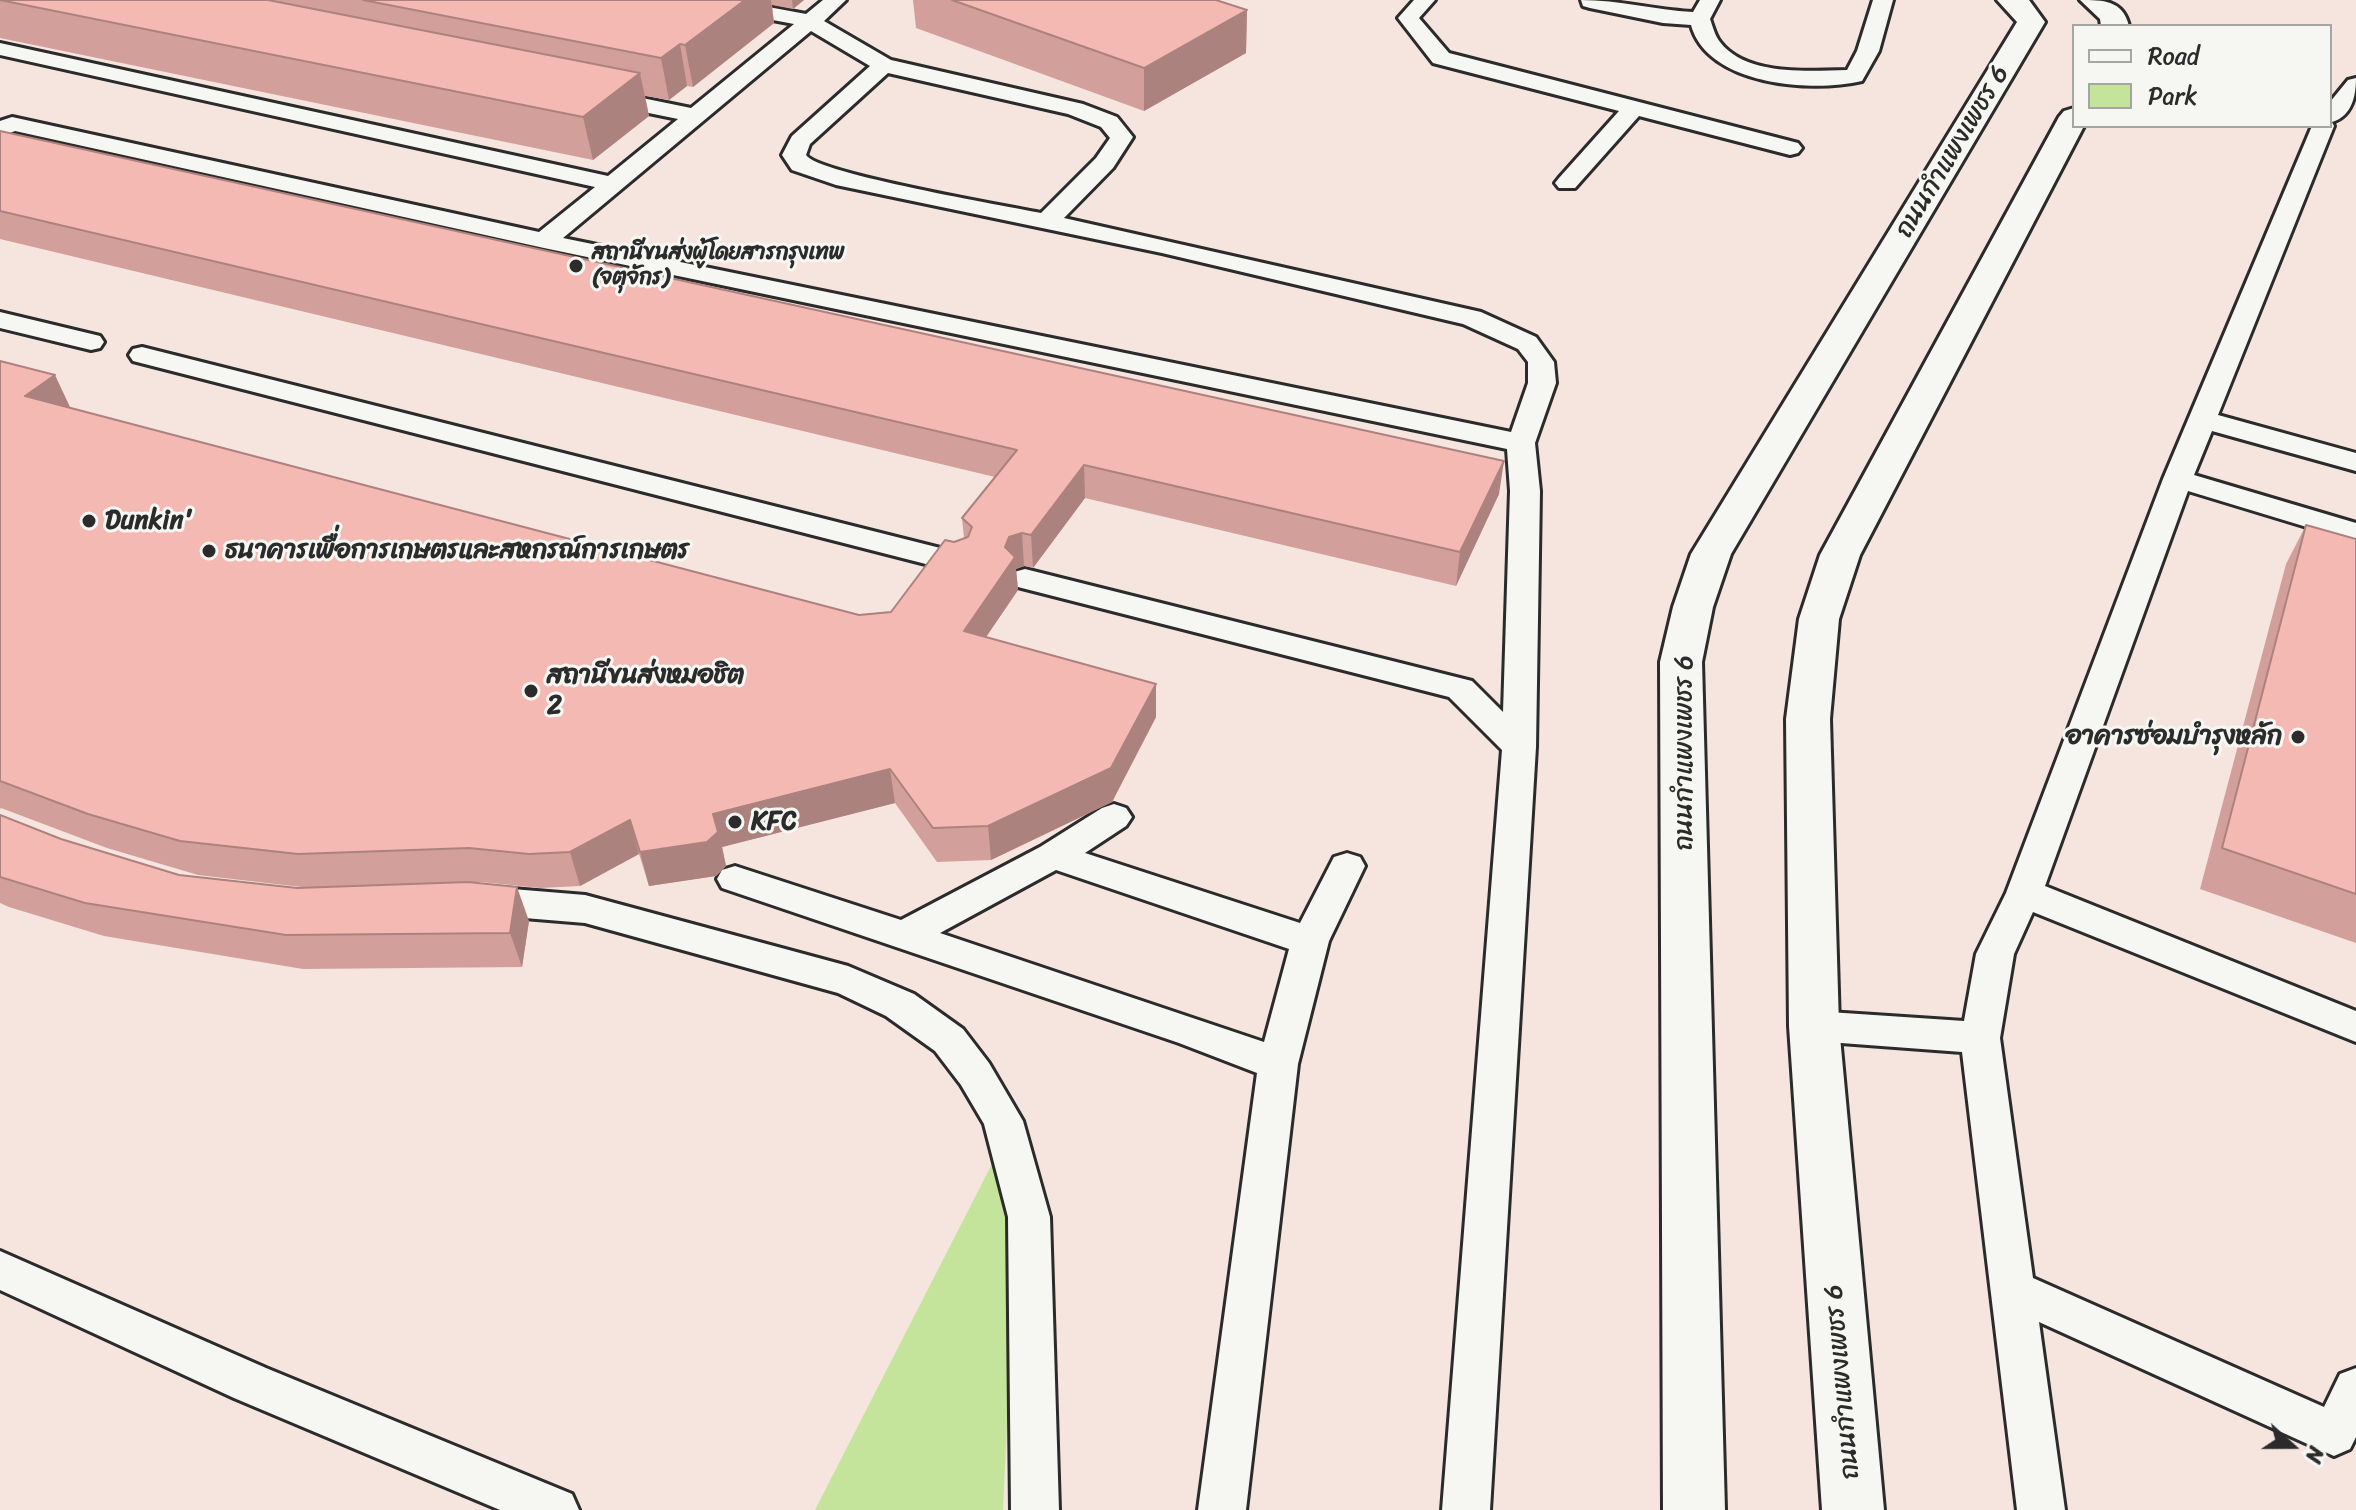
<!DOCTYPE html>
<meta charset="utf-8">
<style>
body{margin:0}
#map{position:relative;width:2356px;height:1510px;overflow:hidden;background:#f6e4df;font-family:Sriracha,sans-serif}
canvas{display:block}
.legend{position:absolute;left:2072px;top:24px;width:260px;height:104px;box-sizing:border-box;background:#f6f6f2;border:2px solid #a5a5a2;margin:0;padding:10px 14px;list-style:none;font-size:24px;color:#2b2b2b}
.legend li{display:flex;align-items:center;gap:16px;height:40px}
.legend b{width:40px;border:2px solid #a5a5a2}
.north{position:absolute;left:2252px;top:1406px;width:80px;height:80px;-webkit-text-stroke:6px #f6f6f2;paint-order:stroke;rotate:111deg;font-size:22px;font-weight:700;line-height:32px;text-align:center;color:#2b2b2b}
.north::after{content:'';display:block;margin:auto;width:28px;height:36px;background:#2b2b2b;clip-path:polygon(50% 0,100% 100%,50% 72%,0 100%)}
</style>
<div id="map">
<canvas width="2356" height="1510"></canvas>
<ul class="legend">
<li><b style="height:10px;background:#f6f6f2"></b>Road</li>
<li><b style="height:22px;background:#c4e49c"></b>Park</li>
</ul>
<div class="north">N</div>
</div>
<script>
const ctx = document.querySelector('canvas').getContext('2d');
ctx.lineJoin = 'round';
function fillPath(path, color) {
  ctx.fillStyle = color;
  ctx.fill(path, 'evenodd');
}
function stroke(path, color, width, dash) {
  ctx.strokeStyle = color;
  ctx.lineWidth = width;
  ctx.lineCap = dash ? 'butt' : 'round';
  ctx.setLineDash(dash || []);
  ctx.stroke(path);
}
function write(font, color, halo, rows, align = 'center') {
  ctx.font = font + ' Sriracha,"Playpen Sans Thai",sans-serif';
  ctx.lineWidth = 6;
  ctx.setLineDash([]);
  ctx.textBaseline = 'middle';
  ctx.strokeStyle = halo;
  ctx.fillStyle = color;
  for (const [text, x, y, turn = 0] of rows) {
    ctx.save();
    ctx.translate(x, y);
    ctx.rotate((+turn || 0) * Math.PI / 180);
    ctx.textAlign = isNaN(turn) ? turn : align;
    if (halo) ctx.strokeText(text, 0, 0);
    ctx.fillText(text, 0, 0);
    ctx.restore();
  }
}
fillPath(new Path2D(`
 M993 1162 1016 1234 1003 1510H815Z`), '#c4e49c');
const lane = new Path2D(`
 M688 0H731L806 14 823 0H846L824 21 891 60 1083 104 1117 117 1133 137 1113 168 1064 218 1481 312 1536 337 1554 362 1556 383 1535 443 1540 491 1536 747 1490 1510H1442L1502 750 1449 697 1014 586 1010 579 1014 572 1025 569 1460 678 1472 681 1503 712 1510 491 1507 449 544 248 15 131 0 137V121L12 117 539 232 595 187 0 55V43L608 176 678 119 595 102 592 97 595 92 603 90 691 108 794 24 698 6ZM811 31 870 66 792 136 782 155 792 170 836 185 1162 253 1463 324 1518 349 1528 362V383L1511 432 563 238ZM888 73 1068 114 1101 127 1110 138 1096 158 1041 213C1007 206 818 174 806 155L810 144Z
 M1414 0H1435L1419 18 1449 53 1798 143 1802 148 1798 153 1790 155 1639 116 1575 188H1559L1555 183 1559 178 1619 111 1433 63 1398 18Z
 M1581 0C1619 0 1655 10 1693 12L1700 0H1720L1710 19C1713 27 1715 36 1720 42 1746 76 1808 71 1847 70L1857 51 1873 0H1893L1879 51 1862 81C1811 93 1707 85 1691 25L1663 23 1590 8 1583 6Z
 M2356 78C2356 96 2352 116 2332 122L2334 126 2218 415 2356 453V471L2212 431 2194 475 2356 523V542L2188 491 2045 886 2356 1011V1042L2033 912 2014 954 2000 1038 2033 1278 2324 1407 2340 1374 2356 1368V1437L2350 1449 2334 1456 2039 1322 2065 1510H2017L1962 1052 1814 1041 1800 1037 1795 1026 1800 1015 1814 1011 1964 1021 1976 954 2006 893 2163 479 2312 126H2330V102L2348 80Z
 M0 312 100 336 104 342 100 348 91 350 0 328Z
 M142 347 968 555 972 562 968 569 957 572 133 361 129 355 133 349Z
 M1114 804 1126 808 1132 817 1126 826 1085 853 1300 923 1334 857 1347 853 1360 857 1365 866 1329 941 1298 1064 1246 1510H1198L1257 1073 1179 1043 722 888 717 879 722 870 735 866 901 920 1040 847 1102 808ZM1056 870 1289 949 1264 1042 940 933Z
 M476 886 585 895 848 966 914 994 963 1029 989 1063 1023 1121 1050 1217 1059 1510H1011L1008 1217 984 1124 961 1085 935 1051 886 1016 838 993 585 923 476 914 463 910 458 900 463 890Z
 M0 1251 266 1368 572 1494 579 1510H500L234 1398 0 1290Z`);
const secondary = new Path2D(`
 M1997 0H2029L2045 22 1731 554 1713 607 1702 662 1725 1510H1663L1660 662 1673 607 1691 554 2017 22Z
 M2080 0C2103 0 2123 0 2129 26H2101L2100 19Z
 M2074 108V126H2084L1860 555 1839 619 1830 719 1839 1026 1884 1510H1822L1789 1026 1786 719 1799 619 1820 555 2059 117 2064 111Z`);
stroke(lane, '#2b2b2b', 6);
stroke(secondary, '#2b2b2b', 6);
fillPath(lane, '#f6f6f2');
fillPath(secondary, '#f6f6f2');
fillPath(new Path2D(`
 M0 0H804L793 9 772 5 774 23 693 87 687 86 669 100 645 96 649 116 593 160 0 38Z
 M913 0H1216L1247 10 1246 53 1144 111 916 28Z
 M0 131 1499 494 1456 586 1085 498 1033 568 1024 566 1016 569 1018 590 986 637 1156 684V717L1112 802 991 860 937 862 895 803 722 847 726 866 716 876 649 886 639 854 580 886 540 888 481 882H471L529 921 522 967 303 969 104 936 9 907 0 903V815L61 839 179 875 297 888H310L198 875 107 848 1 808 0 809V361L70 408 859 615 891 612 954 542 964 538 962 518 995 477 0 239Z
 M2306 525 2356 539V943L2200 889 2286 564Z`), '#d39f9b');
fillPath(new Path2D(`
 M745 0H771L774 23 693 87 685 45Z
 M792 0H804L793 9Z
 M1247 10 1246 53 1144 111V68Z
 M680 44 687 86 669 100 661 58Z
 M640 73 649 116 593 160 583 117Z
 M55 375 70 407 41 429 25 396Z
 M1504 461 1499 494 1456 586 1460 552Z
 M1084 465 1085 498 1033 568 1031 535Z
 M1022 533 1024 566 1016 569 1018 590 967 665 964 631 1009 537Z
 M1156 684V717L1112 802 991 860 988 826Z
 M890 769 895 803 722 847 726 866 716 876 649 886 640 852 713 814Z
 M630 820 639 854 580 886 570 852Z
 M517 887 529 921 522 967 510 933Z`), '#ac827e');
const building = new Path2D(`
 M0 0H268L640 73 583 117Z
 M363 0H745L685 45 680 44 661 58Z
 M952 0H1216L1247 10 1144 68Z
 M0 131 1504 461 1460 552 1084 465 1031 535 1022 533 1009 537 1005 547 1015 557 964 631 1156 684 1111 768 988 826 933 828 890 769 713 814 718 832 707 842 640 852 630 820 570 852 529 854 469 848 298 854 180 841 88 814 0 781V361L55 375 25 396 859 615 891 612 945 540 954 542 968 537 972 527 962 518 1017 450 0 211Z
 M2306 525 2356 539V894L2222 848Z
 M0 815 61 839 179 875 297 888 468 882 517 887 510 933 286 935 85 903 0 877Z`);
fillPath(building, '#f5b9b4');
stroke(building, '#ac827e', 2);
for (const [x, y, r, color] of [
 [576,266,8,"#2b2b2b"],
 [89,521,8,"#2b2b2b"],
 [209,551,8,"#2b2b2b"],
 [531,691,8,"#2b2b2b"],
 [2298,737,8,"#2b2b2b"],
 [735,822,8,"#2b2b2b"]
]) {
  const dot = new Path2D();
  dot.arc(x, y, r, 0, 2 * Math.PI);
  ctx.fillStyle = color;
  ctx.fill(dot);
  stroke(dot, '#f6f6f2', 3);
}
write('bold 22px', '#2b2b2b', '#f6f6f2', [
 ["สถานีขนส่งผู้โดยสารกรุงเทพ",592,253],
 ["(จตุจักร)",592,278]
], 'left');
write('26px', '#2b2b2b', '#f6f6f2', [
 ["ถนนกำแพงเพชร 6",1953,152,-59],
 ["ถนนกำแพงเพชร 6",1685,753,-90],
 ["ถนนกำแพงเพชร 6",1843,1382,-95]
]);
write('bold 26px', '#2b2b2b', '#f6f6f2', [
 ["Dunkin'",105,521],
 ["ธนาคารเพื่อการเกษตรและสหกรณ์การเกษตร",225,551],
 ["สถานีขนส่งหมอชิต",547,676],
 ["2",547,706],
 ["อาคารซ่อมบำรุงหลัก",2282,737,"right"],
 ["KFC",751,822]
], 'left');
</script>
